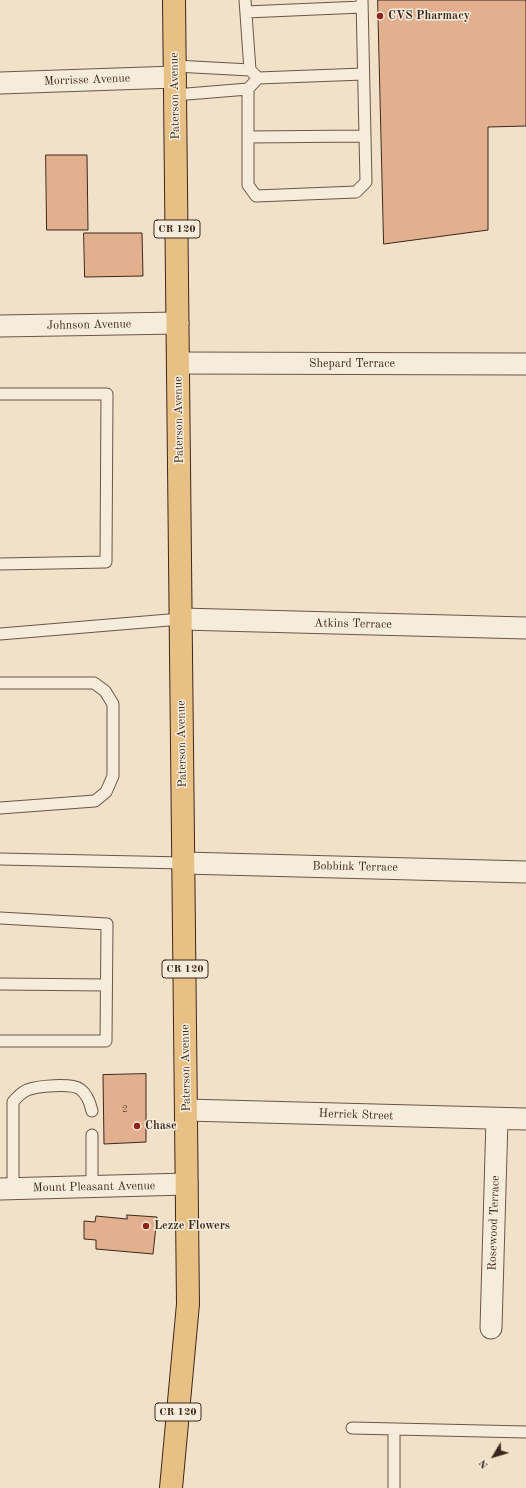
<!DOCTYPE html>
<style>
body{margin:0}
#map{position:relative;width:526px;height:1488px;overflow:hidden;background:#f1e1c8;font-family:"Old Standard TT",serif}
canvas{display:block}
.north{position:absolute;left:474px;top:1436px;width:40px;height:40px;-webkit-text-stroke:3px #f6ecdb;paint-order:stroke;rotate:232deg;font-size:11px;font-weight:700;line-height:16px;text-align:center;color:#3d271d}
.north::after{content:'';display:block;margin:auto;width:14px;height:18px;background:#3d271d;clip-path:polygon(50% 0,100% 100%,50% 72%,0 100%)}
</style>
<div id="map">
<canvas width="526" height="1488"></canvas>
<div class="north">N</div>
</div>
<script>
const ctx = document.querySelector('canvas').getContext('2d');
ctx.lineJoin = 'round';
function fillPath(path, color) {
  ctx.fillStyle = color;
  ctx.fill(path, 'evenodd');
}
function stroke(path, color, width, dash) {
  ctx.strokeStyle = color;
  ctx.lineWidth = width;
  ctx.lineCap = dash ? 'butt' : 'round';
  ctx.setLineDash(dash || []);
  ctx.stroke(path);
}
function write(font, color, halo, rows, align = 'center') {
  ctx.font = font + ' "Old Standard TT",serif';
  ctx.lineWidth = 3;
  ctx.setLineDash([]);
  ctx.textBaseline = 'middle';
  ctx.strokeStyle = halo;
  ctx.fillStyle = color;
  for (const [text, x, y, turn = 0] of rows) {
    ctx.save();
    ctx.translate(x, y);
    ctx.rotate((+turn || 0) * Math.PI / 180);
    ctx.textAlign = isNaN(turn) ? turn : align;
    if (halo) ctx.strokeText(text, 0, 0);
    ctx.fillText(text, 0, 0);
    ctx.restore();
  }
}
const building = new Path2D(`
 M378 0H526V126L488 127V230L384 244Z
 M46 155H87L88 230H47Z
 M84 233H142L143 276 85 277Z
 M146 1074V1142L104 1144 103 1075Z
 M127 1215 157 1217 153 1254 96 1249V1240L84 1239V1221L95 1222 96 1216 127 1219Z`);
fillPath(building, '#e2b08f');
stroke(building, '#3d271d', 1);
const service = new Path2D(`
 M245 0 250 70 258 78 248 89V185L256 196 356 192 366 182 362 0
 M246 12 362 7
 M175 66 250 70
 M258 78 363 74
 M175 95 248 89
 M248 137 364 136
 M0 394H107L106 562 0 564
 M0 634 181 619
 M0 683H94L105 691 113 704V776L106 792 95 801 0 808
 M0 859 184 863
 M0 918 107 924 106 1041H0
 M0 984 106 985
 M92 1135V1187
 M13 1189V1102C17 1097 21 1093 27 1090 37 1086 71 1083 80 1089 87 1094 90 1102 92 1111
 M352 1428 526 1432
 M394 1429V1488`);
const minor = new Path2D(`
 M0 83 175 77
 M0 326 178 323
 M178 363 526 364
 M181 619 526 628
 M184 863 526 872
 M186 1110 526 1119
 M0 1189 187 1184
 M491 1328 497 1119`);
const primary = new Path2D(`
 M171 1488 188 1304 174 0`);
stroke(service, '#6a5648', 13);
stroke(minor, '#6a5648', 23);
stroke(primary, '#3d271d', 24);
stroke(service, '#f6ecdb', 11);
stroke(minor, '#f6ecdb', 21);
stroke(primary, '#e8c084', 22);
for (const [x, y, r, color] of [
 [380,16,4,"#8f2418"],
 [137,1126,4,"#8f2418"],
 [146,1226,4,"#8f2418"]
]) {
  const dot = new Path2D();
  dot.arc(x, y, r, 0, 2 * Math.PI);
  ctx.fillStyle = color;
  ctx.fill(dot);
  stroke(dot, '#f6ecdb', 1.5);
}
write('10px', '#66493a', null, [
 ["2",125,1109]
]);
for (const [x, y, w] of [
 [177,229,46],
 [185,969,46],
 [178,1412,46]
]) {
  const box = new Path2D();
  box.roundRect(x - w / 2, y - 9, w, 18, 3);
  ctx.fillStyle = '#f6ecdb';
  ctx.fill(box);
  stroke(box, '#3d271d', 1);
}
write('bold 11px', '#3d271d', null, [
 ["CR 120",177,229],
 ["CR 120",185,969],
 ["CR 120",178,1412]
]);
write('bold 12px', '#3d271d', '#f6ecdb', [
 ["CVS Pharmacy",388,16],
 ["Chase",145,1126],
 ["Lezze Flowers",154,1226]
], 'left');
write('12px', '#3d271d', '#f6ecdb', [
 ["Morrisse Avenue",87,80,-2],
 ["Paterson Avenue",175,96,-91],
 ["Johnson Avenue",89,325,-1],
 ["Shepard Terrace",352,364],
 ["Paterson Avenue",179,420,-91],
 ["Atkins Terrace",353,624,1],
 ["Paterson Avenue",182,744,-91],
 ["Bobbink Terrace",355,867,1],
 ["Paterson Avenue",186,1068,-91],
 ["Herrick Street",356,1115,2],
 ["Mount Pleasant Avenue",94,1187,-1],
 ["Rosewood Terrace",494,1223,-88]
]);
</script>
